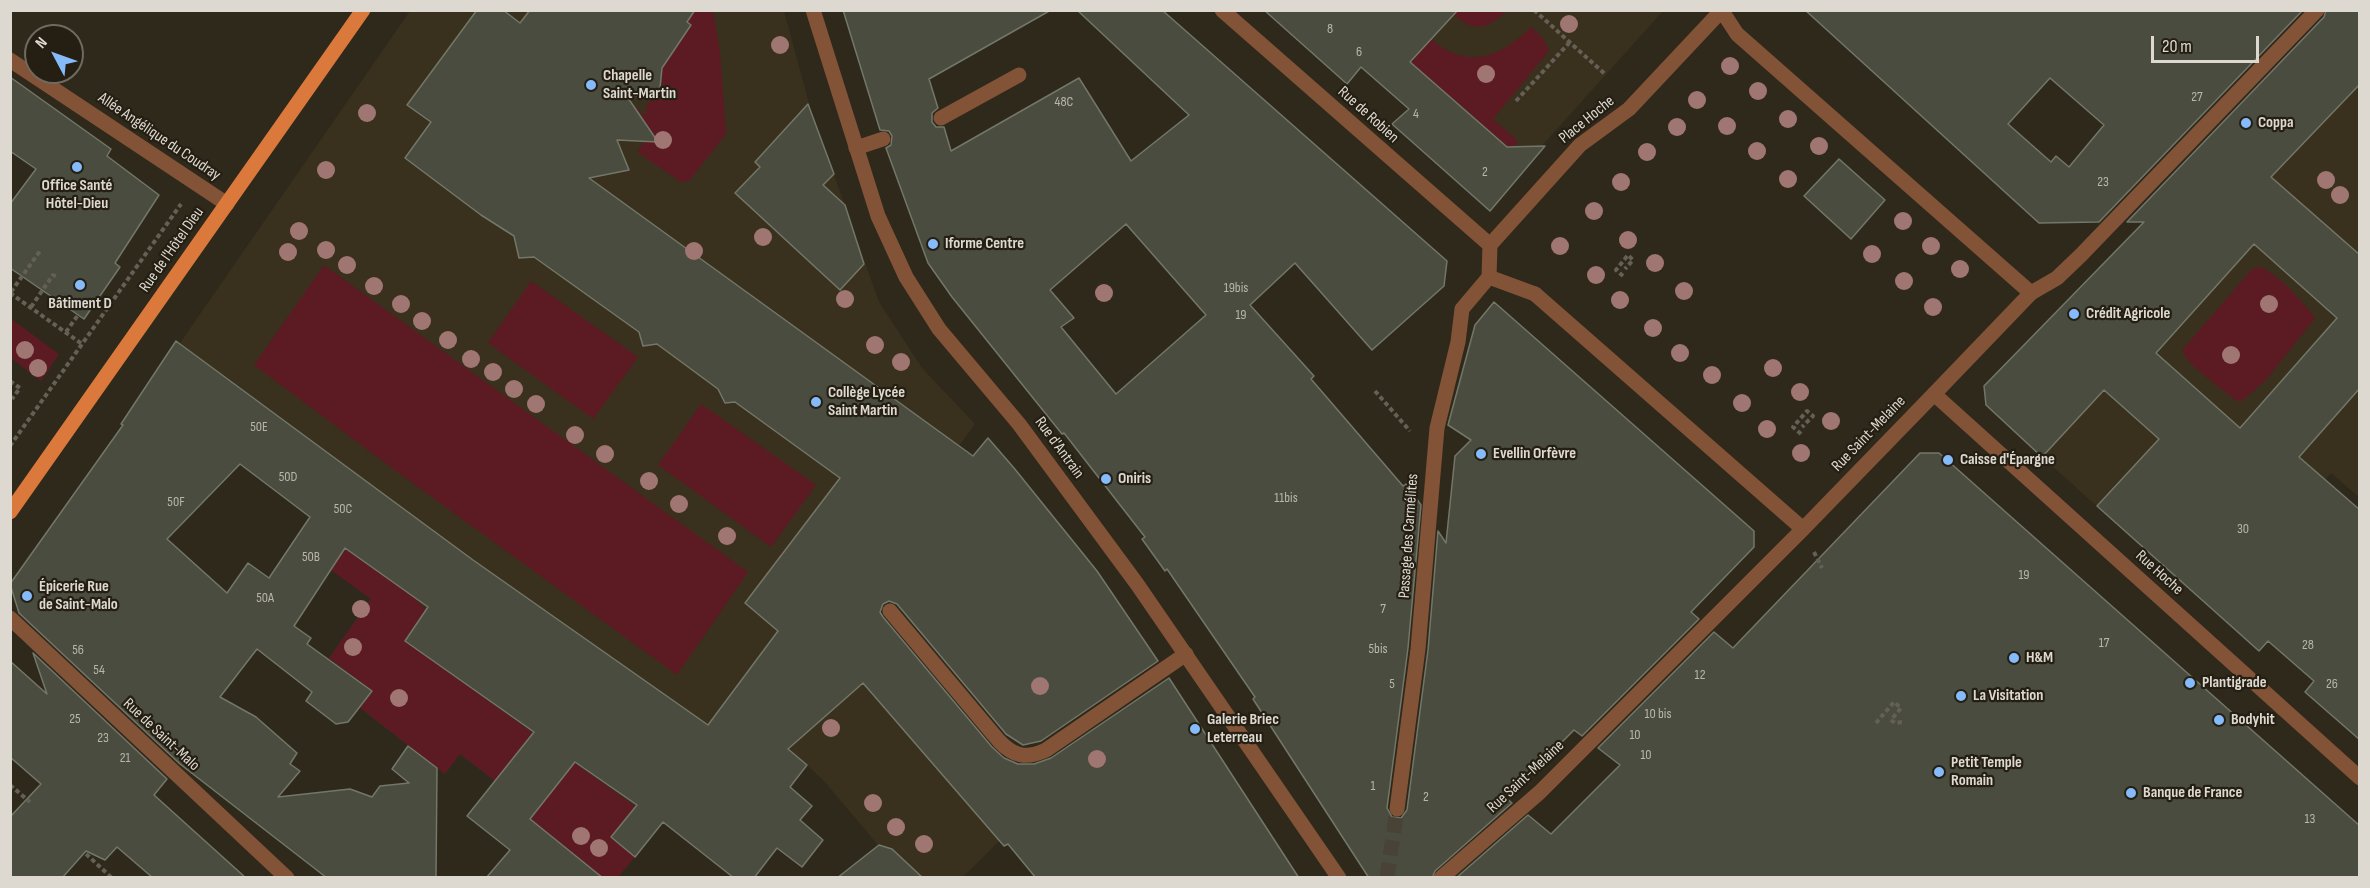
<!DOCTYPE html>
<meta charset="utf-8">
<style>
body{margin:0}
#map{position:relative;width:2370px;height:888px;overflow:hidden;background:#2f291c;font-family:"Sofia Sans Condensed",sans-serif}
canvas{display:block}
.frame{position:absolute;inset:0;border:12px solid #ddd9d1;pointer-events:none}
.north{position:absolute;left:24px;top:24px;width:60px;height:60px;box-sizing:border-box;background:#251f13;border:2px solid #6f695f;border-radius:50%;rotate:311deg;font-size:16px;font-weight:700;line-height:24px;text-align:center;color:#ddd9d1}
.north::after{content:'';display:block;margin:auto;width:21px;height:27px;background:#86bbfb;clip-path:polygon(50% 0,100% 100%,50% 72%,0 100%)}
.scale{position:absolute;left:2151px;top:36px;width:108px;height:27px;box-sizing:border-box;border:3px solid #ddd9d1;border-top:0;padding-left:8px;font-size:18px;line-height:21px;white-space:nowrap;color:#ddd9d1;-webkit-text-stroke:4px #251f13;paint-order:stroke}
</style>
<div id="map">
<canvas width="2370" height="888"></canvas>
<div class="frame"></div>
<div class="north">N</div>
<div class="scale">20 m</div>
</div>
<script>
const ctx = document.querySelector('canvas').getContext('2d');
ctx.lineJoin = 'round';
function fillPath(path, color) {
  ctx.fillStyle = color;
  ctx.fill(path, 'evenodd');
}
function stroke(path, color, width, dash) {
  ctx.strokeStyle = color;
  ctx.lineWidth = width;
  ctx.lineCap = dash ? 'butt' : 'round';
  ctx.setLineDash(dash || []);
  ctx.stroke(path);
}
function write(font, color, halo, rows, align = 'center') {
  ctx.font = font + ' "Sofia Sans Condensed",sans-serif';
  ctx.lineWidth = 4.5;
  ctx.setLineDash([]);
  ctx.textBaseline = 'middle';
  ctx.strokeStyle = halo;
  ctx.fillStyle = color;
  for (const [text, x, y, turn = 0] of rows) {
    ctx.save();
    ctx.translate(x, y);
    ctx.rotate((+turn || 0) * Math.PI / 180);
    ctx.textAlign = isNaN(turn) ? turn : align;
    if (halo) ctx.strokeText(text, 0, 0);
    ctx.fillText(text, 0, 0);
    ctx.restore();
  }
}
fillPath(new Path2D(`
 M410 11H784L810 107 879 302 922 368 975 424 866 574 864 600 1033 875 1008 844 1004 846 999 841 963 877H853L846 870 878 845 824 781 758 720 696 782 618 877 593 870 530 820 545 800 504 770 495 781 459 754 445 774 359 707 372 691 329 658 371 598 331 570 363 523 317 446 180 343Z
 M1340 11H1663L1530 159 1510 150 1416 67Z
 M2359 84V497L2331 473 2208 606 2011 429Z`), '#3a301e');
fillPath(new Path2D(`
 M695 11H713L720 52 726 134 689 181 681 182 637 152 644 142 649 141 625 108 640 110 642 115 647 114 645 108 654 97H659L660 94 647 77 683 27 688 30 691 26 687 22Z
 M1458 11V10L1506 11C1488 29 1475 33 1454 15Z
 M1531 27 1543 38 1549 51 1493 119 1518 141 1510 150 1416 67 1371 37 1418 53 1431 39C1467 71 1501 57 1531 27Z
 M324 265 748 572 677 675 400 474 254 365Z
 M2261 267C2283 279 2300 298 2315 318L2266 380 2242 401H2236C2223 389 2186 365 2182 350L2253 268Z
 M531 281 638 357 593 419 488 343Z
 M10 318 59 354 41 381 11 358Z
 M701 404 816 485 771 547 658 465Z
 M363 523V560L413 596 426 610 405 641 636 807 611 837 635 857 618 877H595L593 869 530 820 545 800 495 781 460 754 445 774 359 707 372 691 329 658 371 599 331 570Z`), '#5c1b23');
const building = new Path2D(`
 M477 10H503L520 23 530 10H695L687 22 691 25 662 68 659 98 626 95 658 142 617 140 629 170 589 178 973 456 988 438 1014 468 1097 571 1158 661 1041 741 1023 745 1006 734 897 604 889 601 883 604 880 612 883 617 992 747 1004 758 1018 764H1034L1051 758 1169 678 1299 878H1036L1008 844 1004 846 863 683 788 749 807 765 790 787 812 806 800 820 823 840 802 867 777 848 754 878H734L663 822 635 857 611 837 637 805 575 762 530 819 603 878H486L510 850 467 816 534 732 405 641 428 607 345 548 294 626 311 638 307 644 372 691 348 722 336 724 306 701 312 692 257 649 220 697 256 717 297 753 290 764 300 771 278 797 350 789 372 797 380 786 409 783 392 769 408 746 437 768 436 878H327L180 764 19 613 10 584 123 425 121 424 176 341 473 560 708 725 778 631 745 603 840 478 735 402 725 403 718 389 657 344 643 346 639 332 534 257 519 258 514 236 481 215 405 158 431 122 407 105ZM240 464 310 517 269 578 248 563 227 593 167 539Z
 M843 10H1051L929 79 938 108 932 113V122L936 127H944L951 151 1079 78 1131 161 1189 115 1077 10H1162L1447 261 1444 286 1372 350 1295 263 1250 305 1314 376 1311 379 1403 486 1406 484 1421 505 1408 648 1387 808 1392 817 1401 818 1407 810 1428 650 1438 531 1446 543 1455 456 1471 440 1448 425 1475 325 1494 302 1754 531V547L1691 612 1699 619 1582 736 1574 730 1506 798 1512 803 1435 871 1432 878H1369L1253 699 1255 697 1167 569 1165 571 1142 539 1145 537 1064 433 1062 434 952 297 928 263 886 148 891 145 892 136 889 131 880 130ZM1126 224 1206 315 1116 394 1061 327 1074 318 1050 290Z
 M1264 10H1458L1410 62 1507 147 1545 146 1490 211 1392 124 1409 109 1361 67 1347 84Z
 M1805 10H2303L2099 222 2039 223ZM2050 78 2104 125 2069 167 2056 156 2051 162 2008 124Z
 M2326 10H2360V84L2271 177 2360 255V388L2299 457 2360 510V740L2305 692 2314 681 2268 641 2259 651 2097 506 2159 439 2104 390 2042 457 1986 405 1984 386 2144 222H2127L2324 17ZM2254 244 2337 318 2240 428 2156 353Z
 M10 77 111 149 107 156 159 195 115 263 120 267 84 319 10 268V204L36 169 10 151Z
 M808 104 834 174 823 185 845 205 864 264 840 290 735 193 760 167 755 162Z
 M1839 159 1885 200 1851 239 1804 196Z
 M1920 453H1939L2360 826V878H1456L1528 815 1551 834 1620 765 1598 748 1714 632 1733 648Z
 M33 653 167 779 154 795 246 878H153L117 847 105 860 86 851 62 878H10V817L41 784 10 757V661L47 694Z
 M879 845 892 849 923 878H837Z`);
fillPath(building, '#494c3e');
stroke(building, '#737768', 1.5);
stroke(new Path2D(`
 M1387 878 1397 809`), '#494337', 15, [15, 8]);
stroke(new Path2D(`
 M1534 10 1606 75
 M1516 101 1569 43
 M1623 276 1616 270 1628 255 1633 260 1625 269
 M11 292 40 251
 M10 293 82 344
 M31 307 53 275 57 277
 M66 332 78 315
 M10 381 20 388 12 399
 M1375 391 1410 431
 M1801 434 1793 427 1807 411 1813 416 1802 427
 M10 446 181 204
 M1814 552 1822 568
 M1876 723 1894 702 1901 708 1891 720 1895 723 1902 722
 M10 785 30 802
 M86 854 112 878`), '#656055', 4, [4.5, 3]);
stroke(new Path2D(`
 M941 118 1019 75
 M856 148 883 139`), '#835338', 15);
stroke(new Path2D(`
 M2031 293 2057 278 2081 255 2317 10
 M1535 294 1803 529
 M890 611 999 741C1014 757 1027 759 1046 750L1186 654
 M1397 809 1418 649 1437 428 1458 342 1462 309 1489 277
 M1441 878 1540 792 1803 529 1934 394`), '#835338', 15);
stroke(new Path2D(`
 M813 10 878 216 906 277 939 329 1019 424 1137 584 1339 878
 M1222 10 1490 245
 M1722 11 1737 34 2031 293 1934 394 2360 778
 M10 60 227 204
 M1535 294 1489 277 1490 245 1580 145 1629 109 1722 10
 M10 618 287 878`), '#835338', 15);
stroke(new Path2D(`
 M10 512 363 10`), '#da793b', 15);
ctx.fillStyle = '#a07672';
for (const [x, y] of [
 [1569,24],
 [780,45],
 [1730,66],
 [1486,74],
 [1758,91],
 [1697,100],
 [367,113],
 [1788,119],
 [1727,126],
 [1677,127],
 [663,140],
 [1819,146],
 [1757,151],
 [1647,152],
 [326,170],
 [1788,179],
 [2326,180],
 [1621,182],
 [2340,195],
 [1594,211],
 [1903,221],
 [299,231],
 [763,237],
 [1628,240],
 [1560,246],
 [1931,246],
 [326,250],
 [694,251],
 [288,252],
 [1872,254],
 [1655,263],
 [347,265],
 [1960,269],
 [1596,275],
 [1904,281],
 [374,286],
 [1684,291],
 [1104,293],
 [845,299],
 [1620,300],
 [401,304],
 [2269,304],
 [1933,307],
 [422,321],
 [1653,328],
 [448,340],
 [875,345],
 [25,350],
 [1680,353],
 [2231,355],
 [471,359],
 [901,362],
 [38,368],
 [1773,368],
 [493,372],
 [1712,375],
 [514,389],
 [1800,392],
 [1742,403],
 [536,404],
 [1831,421],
 [1767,429],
 [575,435],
 [1801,453],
 [605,454],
 [649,481],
 [679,504],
 [727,536],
 [361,609],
 [353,647],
 [1040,686],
 [399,698],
 [831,728],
 [1097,759],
 [873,803],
 [896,827],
 [581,836],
 [924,844],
 [599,848]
]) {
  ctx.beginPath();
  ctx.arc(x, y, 9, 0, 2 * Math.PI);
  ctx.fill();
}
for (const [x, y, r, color] of [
 [591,85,6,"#86bbfb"],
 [2246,123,6,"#86bbfb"],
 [77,167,6,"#86bbfb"],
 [933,244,6,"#86bbfb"],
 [80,285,6,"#86bbfb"],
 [2074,314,6,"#86bbfb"],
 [816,402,6,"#86bbfb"],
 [1481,454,6,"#86bbfb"],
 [1948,460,6,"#86bbfb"],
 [1106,479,6,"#86bbfb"],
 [27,596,6,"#86bbfb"],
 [2014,658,6,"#86bbfb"],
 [2190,683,6,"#86bbfb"],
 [1961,696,6,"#86bbfb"],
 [2219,720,6,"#86bbfb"],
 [1195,729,6,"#86bbfb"],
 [1939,772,6,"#86bbfb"],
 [2131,793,6,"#86bbfb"]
]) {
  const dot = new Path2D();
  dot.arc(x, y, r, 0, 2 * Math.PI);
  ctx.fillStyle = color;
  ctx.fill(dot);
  stroke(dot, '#251f13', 2);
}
write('14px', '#b8b6ac', null, [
 ["8",1330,29],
 ["6",1359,52],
 ["27",2197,97],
 ["48C",1064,102],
 ["4",1416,114],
 ["2",1485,172],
 ["23",2103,182],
 ["19bis",1236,288],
 ["19",1241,315],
 ["50E",259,427],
 ["50D",288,477],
 ["11bis",1286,498],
 ["50F",176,502],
 ["50C",343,509],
 ["30",2243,529],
 ["50B",311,557],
 ["19",2024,575],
 ["50A",265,598],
 ["7",1383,609],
 ["17",2104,643],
 ["28",2308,645],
 ["5bis",1378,649],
 ["56",78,650],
 ["54",99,670],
 ["12",1700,675],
 ["5",1392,684],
 ["26",2332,684],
 ["10 bis",1658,714],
 ["25",75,719],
 ["10",1635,735],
 ["23",103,738],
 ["10",1646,755],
 ["21",125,758],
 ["1",1373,786],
 ["2",1426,797],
 ["13",2310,819]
]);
write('bold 16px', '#ddd9d1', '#251f13', [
 ["Chapelle",603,76],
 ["Saint-Martin",603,94],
 ["Coppa",2258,123],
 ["Office Santé",77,186,"center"],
 ["Hôtel-Dieu",77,204,"center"],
 ["Iforme Centre",945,244],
 ["Bâtiment D",80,304,"center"],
 ["Crédit Agricole",2086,314],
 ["Collège Lycée",828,393],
 ["Saint Martin",828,411],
 ["Evellin Orfèvre",1493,454],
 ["Caisse d'Épargne",1960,460],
 ["Oniris",1118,479],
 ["Épicerie Rue",39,587],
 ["de Saint-Malo",39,605],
 ["H&M",2026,658],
 ["Plantigrade",2202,683],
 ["La Visitation",1973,696],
 ["Galerie Briec",1207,720],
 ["Leterreau",1207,738],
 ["Bodyhit",2231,720],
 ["Petit Temple",1951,763],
 ["Romain",1951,781],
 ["Banque de France",2143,793]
], 'left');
write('16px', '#ddd9d1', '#251f13', [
 ["Rue de Robien",1368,115,42],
 ["Place Hoche",1587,120,-39],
 ["Allée Angélique du Coudray",159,137,34],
 ["Rue de l'Hôtel Dieu",172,250,-55],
 ["Rue Saint-Melaine",1869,434,-46],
 ["Rue d'Antrain",1059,448,54],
 ["Passage des Carmélites",1409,536,-86],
 ["Rue Hoche",2159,573,42],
 ["Rue de Saint-Malo",161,735,43],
 ["Rue Saint-Melaine",1526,777,-43]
]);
</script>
